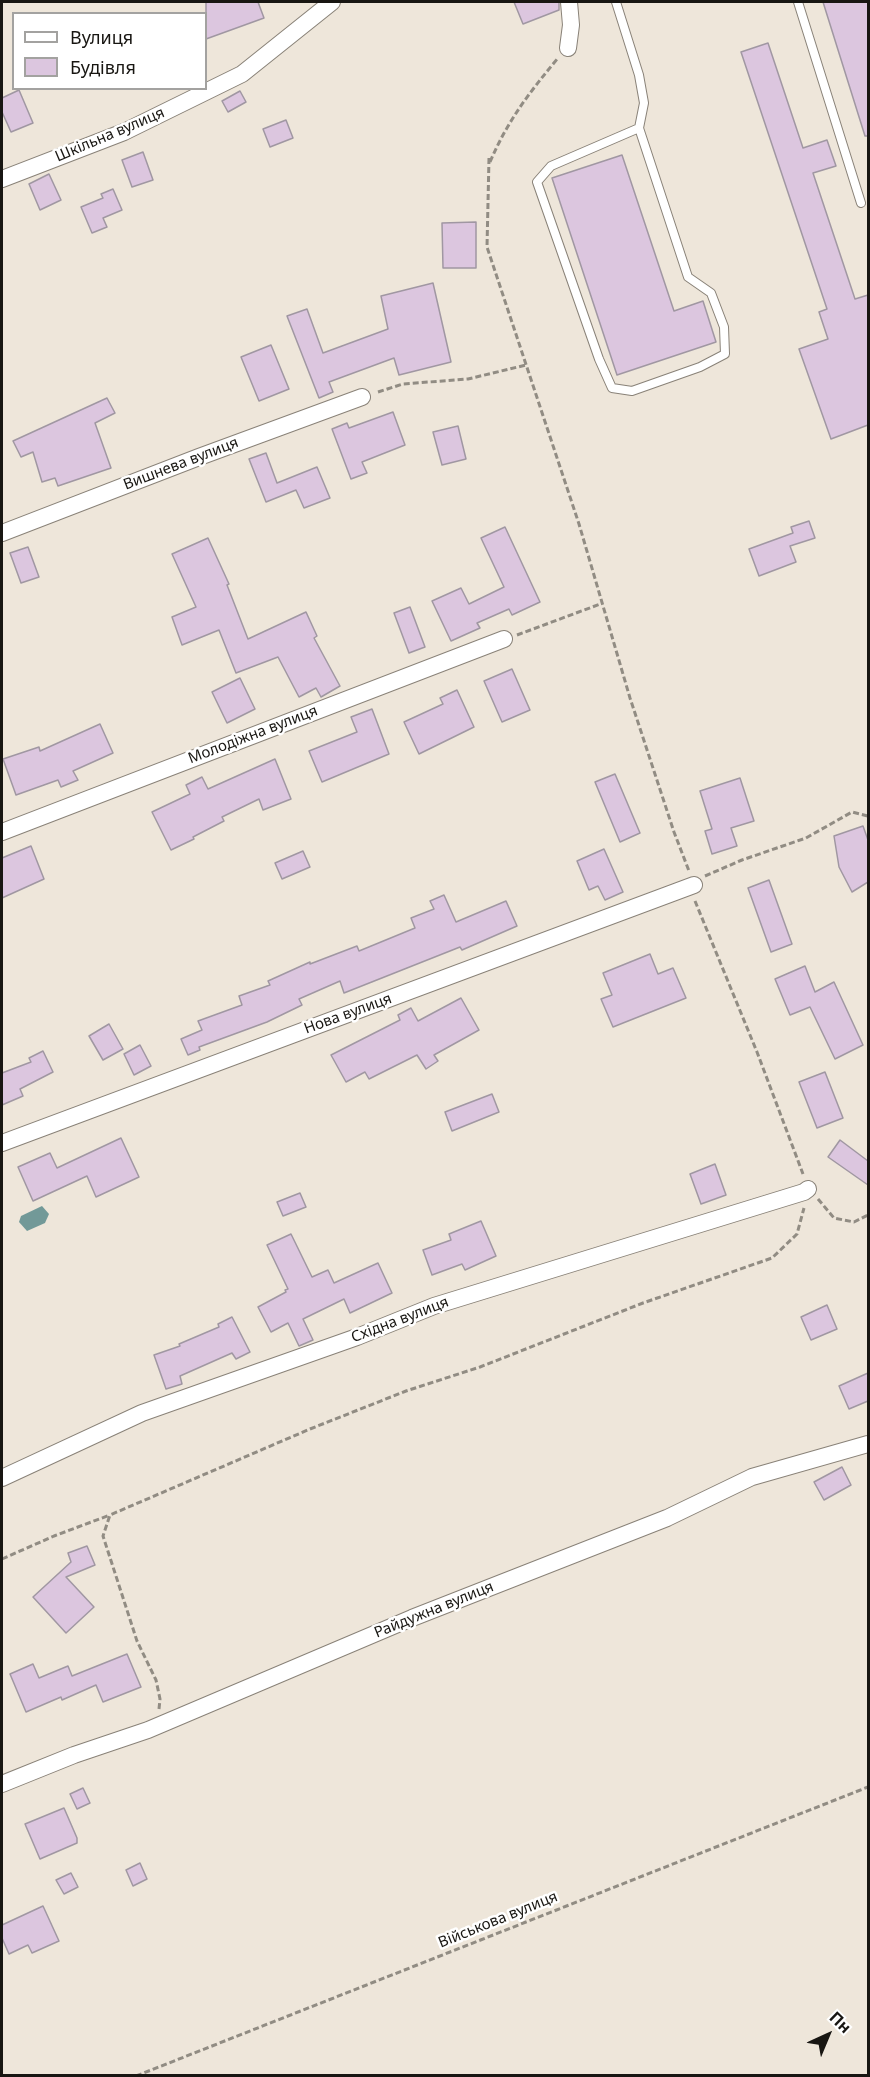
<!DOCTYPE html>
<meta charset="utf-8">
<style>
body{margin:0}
#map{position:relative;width:870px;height:2077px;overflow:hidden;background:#eee6da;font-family:"Noto Sans",sans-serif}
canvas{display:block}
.frame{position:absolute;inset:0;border:3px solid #181612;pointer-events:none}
.legend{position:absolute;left:12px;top:12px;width:195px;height:78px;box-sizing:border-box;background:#fff;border:2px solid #a3a2a0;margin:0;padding:8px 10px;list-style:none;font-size:18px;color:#181612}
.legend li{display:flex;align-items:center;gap:12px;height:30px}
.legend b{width:30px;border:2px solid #a3a2a0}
.north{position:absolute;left:798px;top:2005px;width:60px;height:60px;-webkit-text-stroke:4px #fff;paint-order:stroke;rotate:44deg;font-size:16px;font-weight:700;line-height:24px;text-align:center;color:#181612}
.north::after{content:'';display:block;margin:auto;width:21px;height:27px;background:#181612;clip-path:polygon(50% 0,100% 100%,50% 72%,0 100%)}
</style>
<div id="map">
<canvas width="870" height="2077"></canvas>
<div class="frame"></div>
<ul class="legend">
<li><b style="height:8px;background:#fff"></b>Вулиця</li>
<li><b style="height:16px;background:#dcc6df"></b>Будівля</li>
</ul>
<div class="north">Пн</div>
</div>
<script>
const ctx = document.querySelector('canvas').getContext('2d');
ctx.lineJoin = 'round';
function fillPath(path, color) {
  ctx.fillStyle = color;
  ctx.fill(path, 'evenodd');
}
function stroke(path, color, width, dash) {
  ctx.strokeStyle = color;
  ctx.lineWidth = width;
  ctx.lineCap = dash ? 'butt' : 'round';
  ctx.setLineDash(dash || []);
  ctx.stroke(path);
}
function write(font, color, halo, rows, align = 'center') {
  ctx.font = font + ' "Noto Sans",sans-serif';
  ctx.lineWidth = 5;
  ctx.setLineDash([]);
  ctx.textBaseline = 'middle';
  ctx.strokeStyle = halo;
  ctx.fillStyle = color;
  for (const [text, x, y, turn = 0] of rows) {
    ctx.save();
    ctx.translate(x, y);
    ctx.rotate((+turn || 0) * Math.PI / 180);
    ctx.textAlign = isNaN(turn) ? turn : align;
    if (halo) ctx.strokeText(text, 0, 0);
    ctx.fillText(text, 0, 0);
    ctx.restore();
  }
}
fillPath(new Path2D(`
 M42 1206 49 1214 45 1223 27 1231 19 1222 21 1216Z`), '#729998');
const building = new Path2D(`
 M206 2H258L264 18 206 39Z
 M514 2H559V10L523 24Z
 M823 2H868V136H865Z
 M768 43 803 148 827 140 836 166 813 173 855 299 868 295V425L831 439 799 349 828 339 819 312 827 309 741 52Z
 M19 90 33 123 11 132 2 112V98Z
 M240 91 246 102 228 112 222 101Z
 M286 120 293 138 270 147 263 129Z
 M143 152 153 180 132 187 122 160Z
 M622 155 674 311 703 301 716 342 617 375 552 178Z
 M49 174 61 200 40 210 29 184Z
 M113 189 122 210 103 218 107 227 92 233 81 207 103 198 101 194Z
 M476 222V268H443L442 223Z
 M433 283 451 362 399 375 394 358 329 382 333 392 319 398 287 316 307 309 323 353 388 329 381 296Z
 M271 345 289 389 259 401 241 357Z
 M107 398 115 413 95 423 111 468 58 486 55 478 42 482 33 452 21 457 13 441Z
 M393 412 405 445 362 462 367 473 351 479 332 429 347 423 349 428Z
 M458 426 466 459 442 465 433 432Z
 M266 453 277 483 317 467 330 498 304 508 296 490 266 502 249 459Z
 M809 521 815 538 790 546 796 562 759 576 749 549 793 533 791 527Z
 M505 527 540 602 512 615 509 609 477 623 480 628 451 641 432 601 461 588 469 604 504 587 481 538Z
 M208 538 229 584 227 585 248 639 306 612 317 636 314 638 340 686 321 697 316 688 299 697 278 657 236 673 219 630 182 645 172 617 196 607 172 554Z
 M28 547 39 577 21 583 10 553Z
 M410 607 425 647 409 653 394 613Z
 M512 669 530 710 502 722 484 681Z
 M240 678 255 709 227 723 212 692Z
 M457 690 474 727 419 754 404 722 443 704 440 698Z
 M372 709 389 754 322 782 309 751 357 732 351 717Z
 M100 724 113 753 73 771 78 780 61 787 58 780 16 795 3 759 39 747 40 751Z
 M275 759 291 799 263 810 259 799 222 817 224 821 193 837 194 839 171 850 152 812 190 794 186 785 202 777 208 789Z
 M615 774 640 833 620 842 595 782Z
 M740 778 754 821 731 828 737 846 712 854 705 831 712 829 700 791Z
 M863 826 868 840V882L852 892 839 867 834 836Z
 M31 846 44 879 2 898V858Z
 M604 849 623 892 605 900 598 886 589 890 577 861Z
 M303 851 310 867 282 879 275 863Z
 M769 880 792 944 771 952 748 888Z
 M444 895 456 922 506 901 517 926 462 950 460 947 344 993 340 981 299 999 302 1005 267 1022 199 1047 200 1050 188 1055 181 1039 202 1030 198 1021 242 1005 239 996 270 985 268 981 310 962V964L357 946 359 951 415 928 411 918 434 909 430 901Z
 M650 954 658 974 673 968 686 998 613 1027 601 999 612 995 603 973Z
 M805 966 815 992 834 982 863 1045 835 1059 810 1007 790 1015 775 979Z
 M461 998 479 1030 434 1055 438 1061 426 1069 417 1055 369 1079 365 1072 346 1082 331 1055 400 1020 398 1015 411 1008 418 1021Z
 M109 1024 123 1049 103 1060 89 1036Z
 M140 1045 151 1066 134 1075 124 1054Z
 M43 1051 53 1072 20 1089 23 1096 2 1105V1073L31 1062 29 1058Z
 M825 1072 843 1118 817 1128 799 1082Z
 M492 1094 499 1112 452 1131 445 1112Z
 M121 1138 139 1177 96 1197 87 1176 33 1201 18 1167 50 1153 57 1168Z
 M840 1140 868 1161V1185L828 1157Z
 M715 1164 726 1195 701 1204 690 1174Z
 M300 1193 306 1207 283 1216 277 1202Z
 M481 1221 496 1256 465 1270 462 1264 432 1275 423 1250 451 1240 449 1234Z
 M291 1234 312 1277 328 1270 334 1283 378 1263 392 1293 350 1313 344 1299 303 1319 313 1340 299 1346 288 1323 271 1332 258 1307 286 1292 285 1290 288 1289 267 1245Z
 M827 1305 837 1329 811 1340 801 1317Z
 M232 1317 250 1352 236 1359 232 1353 180 1376 182 1384 166 1389 154 1355 180 1346 179 1344 219 1327 218 1324Z
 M868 1373V1401L849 1409 839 1386Z
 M842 1467 851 1485 824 1500 814 1482Z
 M87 1546 95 1565 66 1577 94 1607 66 1633 33 1597 71 1562 68 1553Z
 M127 1654 141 1687 103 1702 96 1685 62 1700 61 1697 26 1712 10 1674 33 1664 39 1678 68 1666 72 1676Z
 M83 1788 90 1803 77 1809 70 1794Z
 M64 1808 77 1838V1843L40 1859 25 1824Z
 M140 1863 147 1879 133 1886 126 1870Z
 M71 1873 78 1887 64 1894 56 1880Z
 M43 1906 59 1941 32 1953 28 1945 9 1954 2 1938V1925Z`);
fillPath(building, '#dcc6df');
stroke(building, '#a097a2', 1.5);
const lane = new Path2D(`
 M616 2 639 75 644 103 639 128 551 166 537 182 599 359 612 388 632 391 700 367 725 354 724 327 711 293 688 277 639 128
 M798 2 861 203`);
const street = new Path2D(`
 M568 48 571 25 569 2
 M2 179 124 132 242 74 332 2
 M2 533 199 457 362 397
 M2 832 504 639
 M2 1143 694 885
 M2 1478 142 1413 357 1337 434 1306 804 1192 808 1189
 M2 1784 74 1755 148 1730 412 1618 667 1518 752 1477 868 1444`);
stroke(lane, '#898278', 10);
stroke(street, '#898278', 18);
stroke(new Path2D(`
 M489 158 487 247 579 524 630 698 674 832 689 871
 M490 162C508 120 529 93 558 58
 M378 392 403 384 468 379 526 365
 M517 635 603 603
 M705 876 742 860 806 838 852 812 868 816
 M695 901 757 1052 803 1174
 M818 1199 834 1218 854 1222 868 1215
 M2 1559 54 1536 110 1515
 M159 1709 160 1699 156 1680 137 1641 103 1536 110 1515 310 1429 406 1391 480 1367 643 1303 772 1258 797 1234 804 1208
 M136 2076 868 1787`), '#918c83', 3, [6, 3]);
stroke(lane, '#fff', 8);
stroke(street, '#fff', 16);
write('15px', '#181612', '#fff', [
 ["Шкільна вулиця",110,135,-23],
 ["Вишнева вулиця",181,464,-21],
 ["Молодіжна вулиця",253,735,-21],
 ["Нова вулиця",348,1014,-20],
 ["Східна вулиця",400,1320,-21],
 ["Райдужна вулиця",434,1610,-22],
 ["Військова вулиця",498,1920,-22]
]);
</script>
